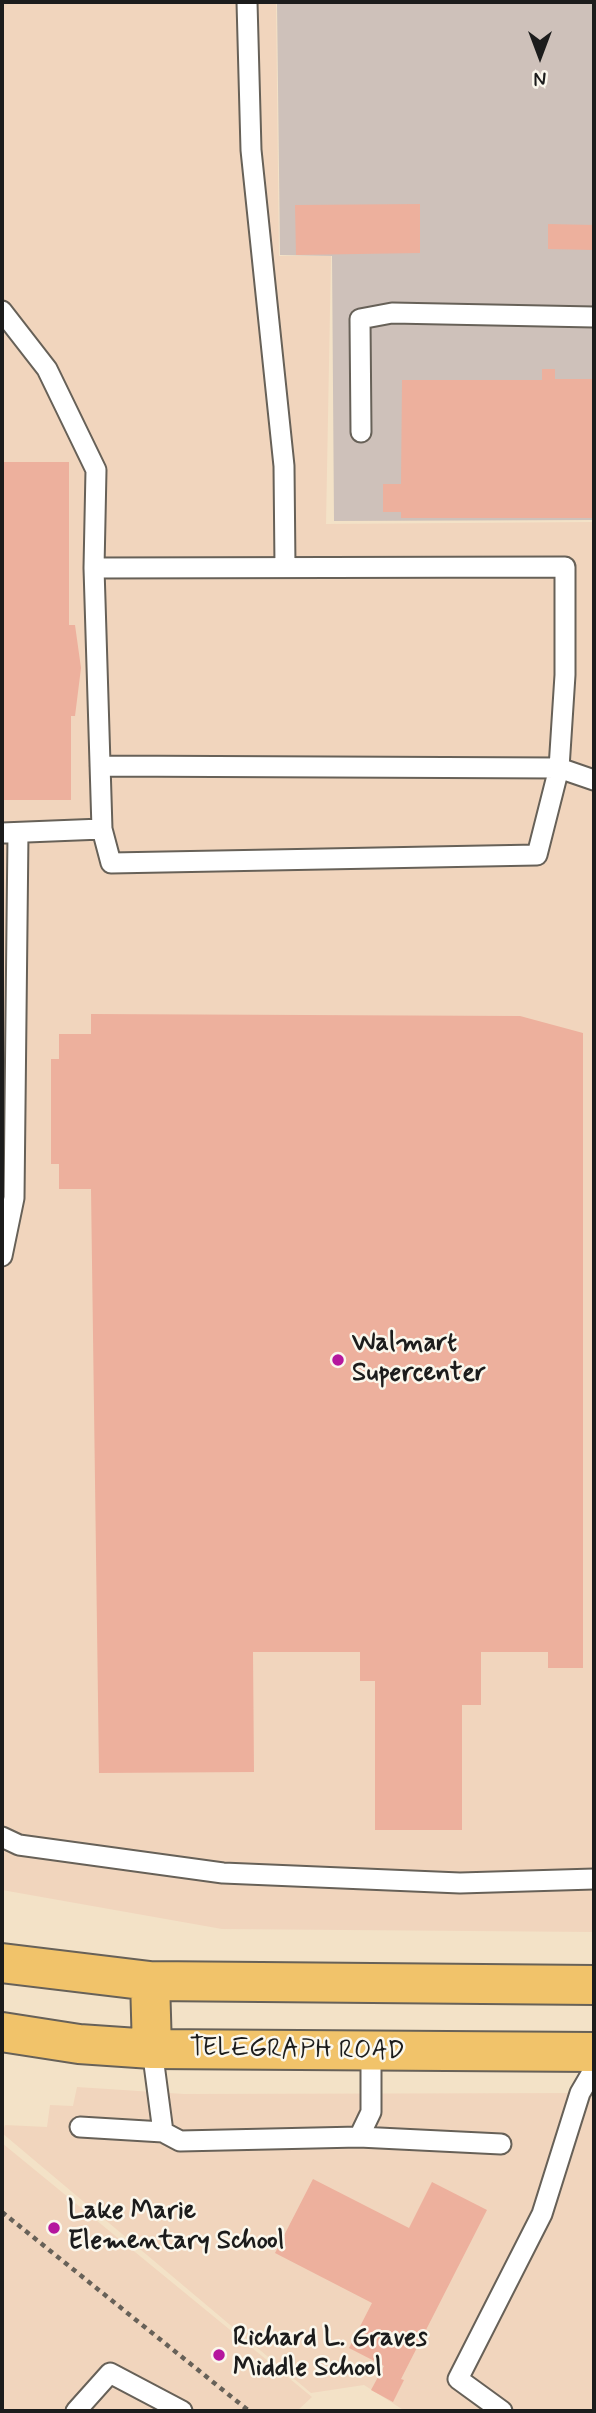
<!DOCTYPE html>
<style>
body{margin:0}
#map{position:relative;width:596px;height:2413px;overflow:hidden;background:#f3e2c7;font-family:Mynerve,sans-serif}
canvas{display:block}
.frame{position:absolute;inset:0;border:4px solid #1c1c1c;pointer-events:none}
.north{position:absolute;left:505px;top:21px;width:70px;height:70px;-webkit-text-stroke:5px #fbf7ec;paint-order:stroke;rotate:180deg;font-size:19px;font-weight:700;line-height:28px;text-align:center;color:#1c1c1c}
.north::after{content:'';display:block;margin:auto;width:24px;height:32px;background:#1c1c1c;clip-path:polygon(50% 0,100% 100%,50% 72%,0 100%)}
</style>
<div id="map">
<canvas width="596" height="2413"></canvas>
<div class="frame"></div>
<div class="north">N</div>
</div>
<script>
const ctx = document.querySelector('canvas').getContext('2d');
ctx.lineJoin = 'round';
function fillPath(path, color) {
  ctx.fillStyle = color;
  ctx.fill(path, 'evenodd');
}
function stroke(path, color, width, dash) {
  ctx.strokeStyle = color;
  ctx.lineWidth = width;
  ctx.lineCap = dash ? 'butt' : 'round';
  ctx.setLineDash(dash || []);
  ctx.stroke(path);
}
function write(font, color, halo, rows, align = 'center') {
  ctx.font = font + ' Mynerve,sans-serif';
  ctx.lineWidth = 5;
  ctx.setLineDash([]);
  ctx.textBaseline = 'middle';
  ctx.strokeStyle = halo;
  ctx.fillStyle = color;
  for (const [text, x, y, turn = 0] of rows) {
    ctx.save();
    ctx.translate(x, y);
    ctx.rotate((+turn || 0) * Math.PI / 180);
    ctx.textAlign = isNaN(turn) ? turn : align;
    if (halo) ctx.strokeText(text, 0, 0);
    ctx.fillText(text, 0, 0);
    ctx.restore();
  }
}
fillPath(new Path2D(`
 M2 2H276L279 256H331L326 524 594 522V1932L222 1929 2 1890Z
 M77 2087 184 2094 594 2093V2411H405L364 2385 311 2393 2 2133 5 2125 47 2127 50 2105 73 2106Z
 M2 2143 312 2397 297 2411H2Z`), '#f1d5bd');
fillPath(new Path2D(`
 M277 2H594V520L334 521 332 256 280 255Z`), '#cec1ba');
fillPath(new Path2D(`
 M420 204V253L296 255 295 205Z
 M548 224 594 225V250L548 249Z
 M542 369H555V379H594V518H401V512H383V484H401L402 380H542Z
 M2 462H69V625H75L81 668 75 716H71V800H2Z
 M91 1014 520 1016 583 1033V1668H548V1652H481V1705H462V1830H375V1681H360V1652H253L254 1772 99 1773 91 1189H59V1164H51V1059H59V1034H91Z
 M592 2116H594V2154H592Z
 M313 2179 409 2228 432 2182 487 2210 401 2379 404 2380 393 2402 371 2390 384 2366 349 2348 372 2303 275 2253Z`), '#edb09d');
const lane = new Path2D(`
 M247 2 251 150 284 466 285 567
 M2 311 47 369 96 470 94 568 102 829 111 863 537 855 559 768 565 675V567L94 568
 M361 432 360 319 392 313 594 317
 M100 766 559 768 594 780
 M2 833 102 829
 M2 1256 14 1198 18 833
 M2 1837 19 1845 223 1873 460 1883 594 1879
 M152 2049 163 2132
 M80 2127 163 2132 180 2141 359 2137 371 2112V2053
 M359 2137 501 2144
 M76 2411 110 2373 182 2411
 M502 2411 458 2379 542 2214 580 2093 594 2069`);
const primary = new Path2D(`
 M2 1963 150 1981 594 1985
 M150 1981 152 2049
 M2 2032 79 2044 152 2049 594 2052`);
stroke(lane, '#676158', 23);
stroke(primary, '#676158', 42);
stroke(new Path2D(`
 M2 2212 249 2411`), '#676158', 4.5, [5, 5]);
stroke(lane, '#fff', 19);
stroke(primary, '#f1c36a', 38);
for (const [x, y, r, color] of [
 [338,1360,7,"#b5179e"],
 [54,2228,7,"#b5179e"],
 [219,2355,7,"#b5179e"]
]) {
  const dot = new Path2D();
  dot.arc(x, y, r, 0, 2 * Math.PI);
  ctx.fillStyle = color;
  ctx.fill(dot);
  stroke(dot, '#fbf7ec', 2.5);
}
write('bold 26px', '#1c1c1c', '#fbf7ec', [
 ["Walmart",352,1345],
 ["Supercenter",352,1375],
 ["Lake Marie",68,2213],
 ["Elementary School",68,2243],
 ["Richard L. Graves",233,2340],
 ["Middle School",233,2370]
], 'left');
write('26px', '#1c1c1c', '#fbf7ec', [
 ["TELEGRAPH ROAD",297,2051,1]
]);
</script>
